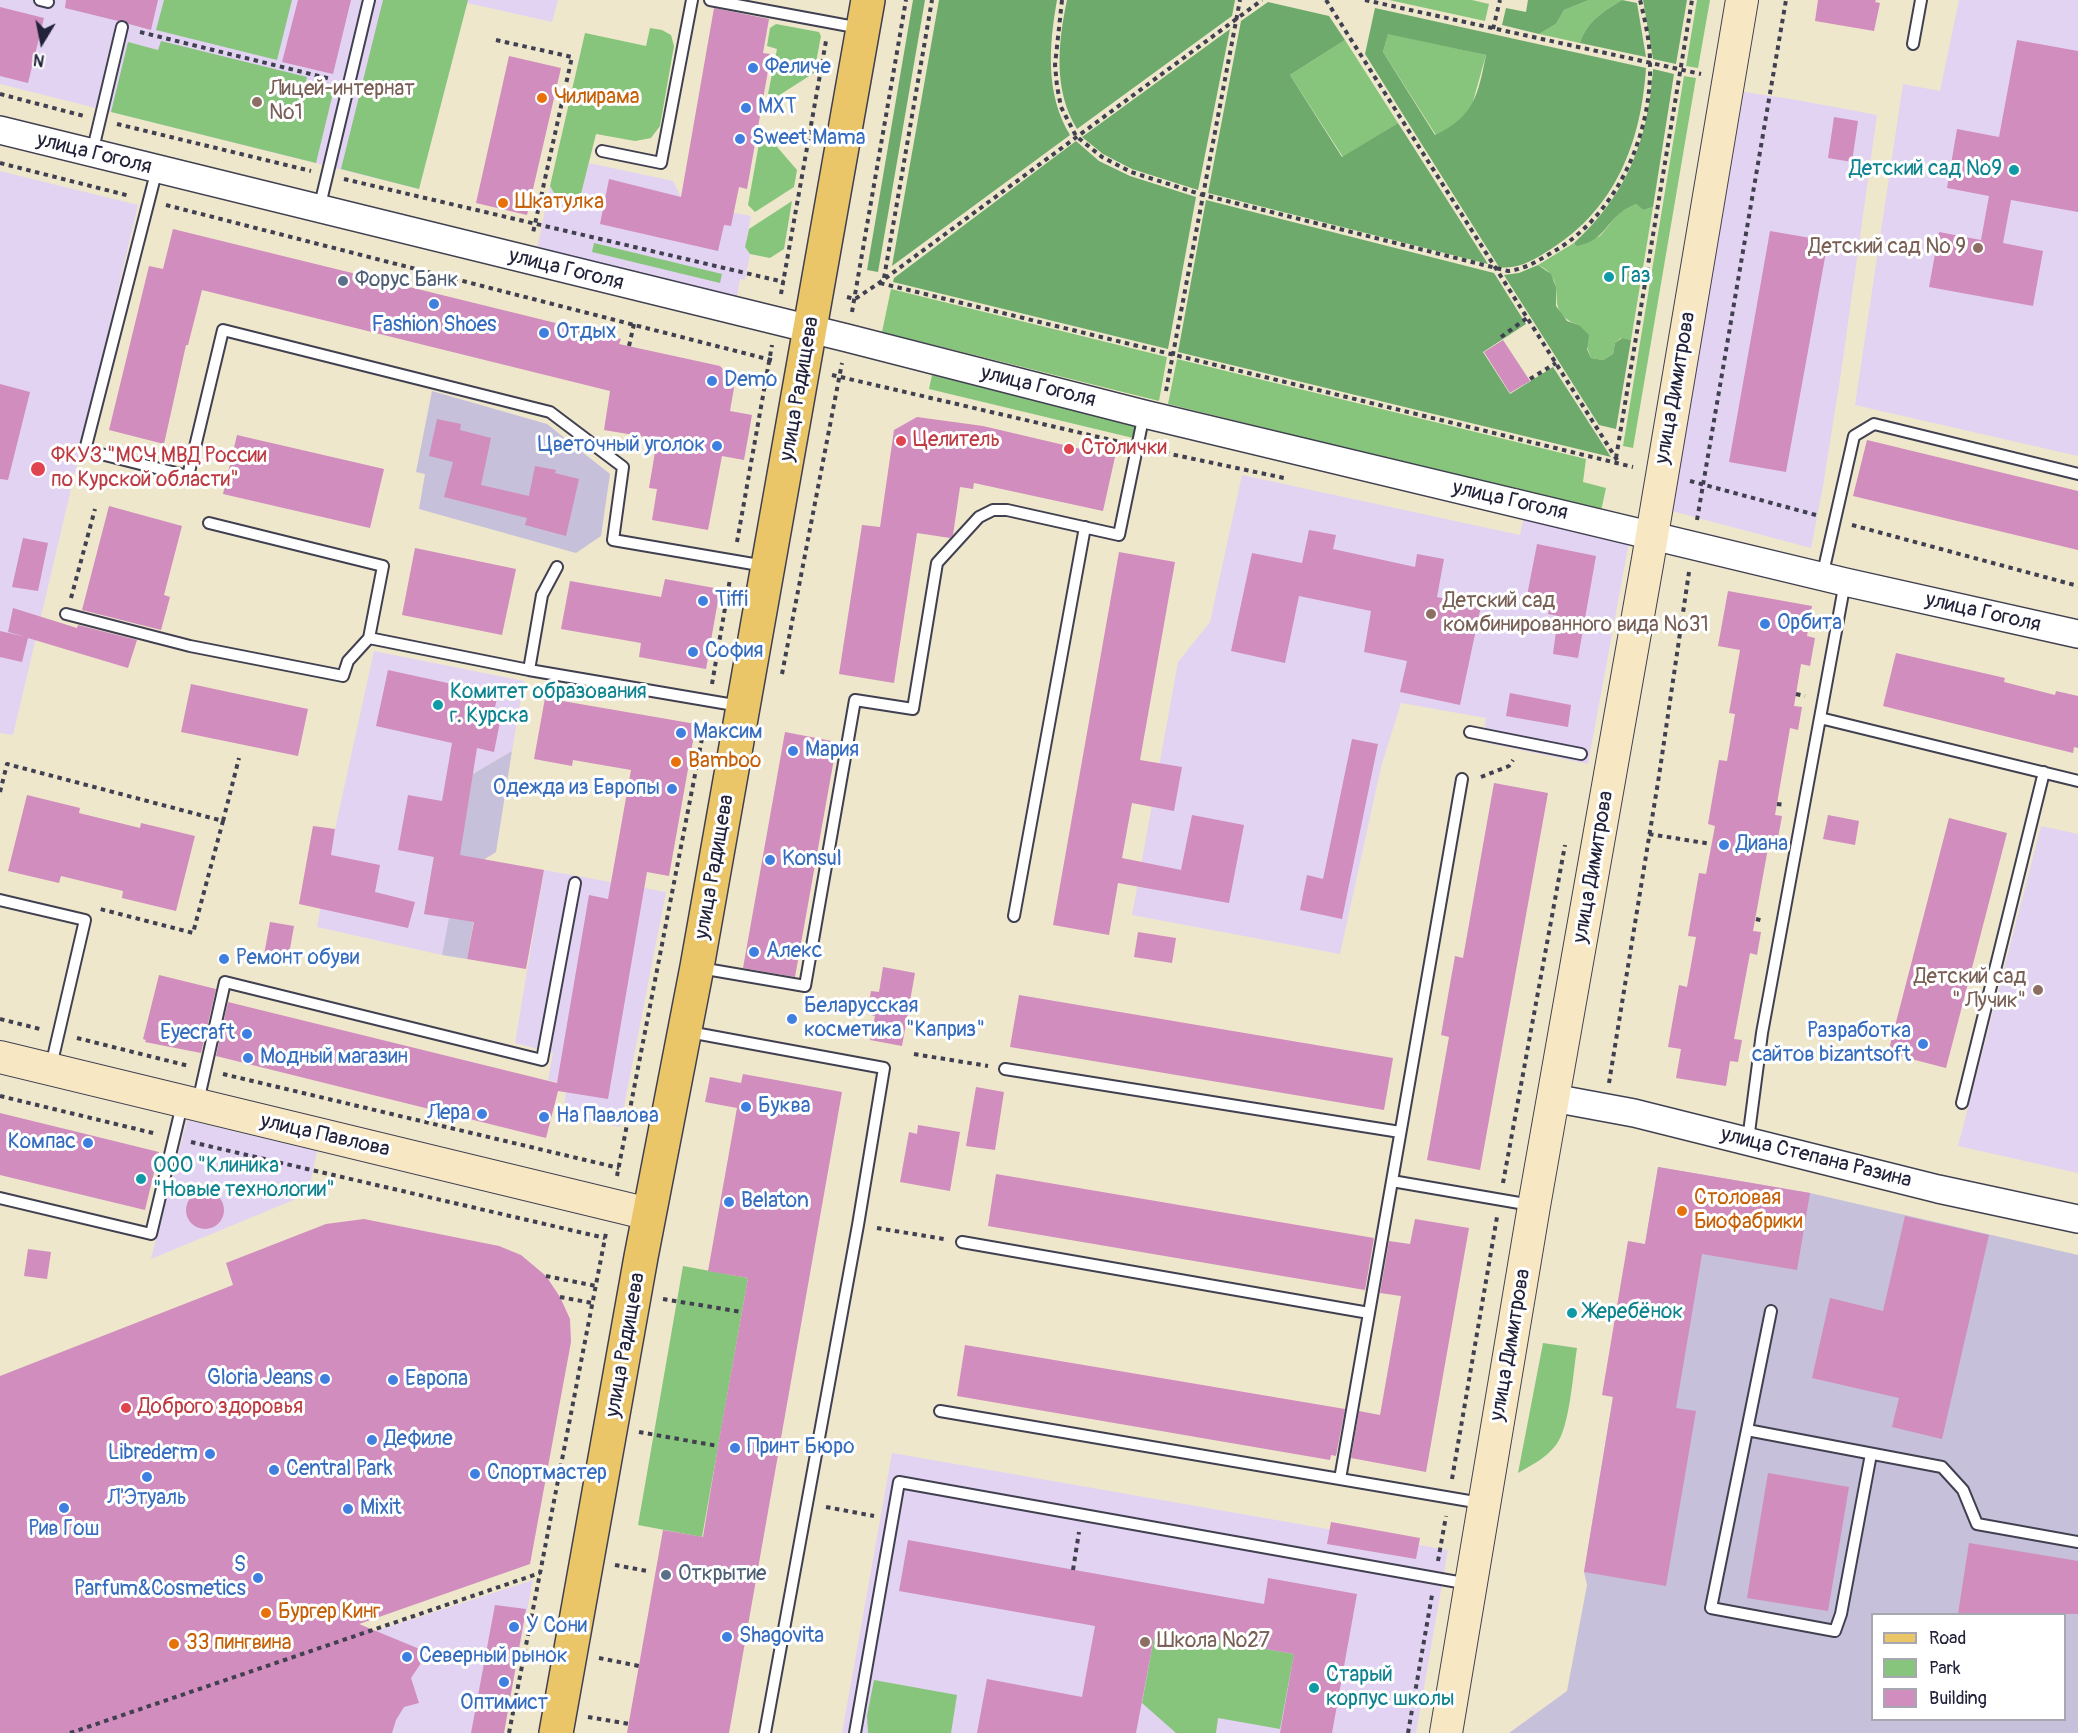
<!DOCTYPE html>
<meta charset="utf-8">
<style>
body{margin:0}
#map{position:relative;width:2078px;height:1733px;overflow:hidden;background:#eee7cc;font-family:Pangolin,sans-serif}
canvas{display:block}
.legend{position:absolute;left:1871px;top:1613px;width:195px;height:108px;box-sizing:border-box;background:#fff;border:2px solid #a7a7b1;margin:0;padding:8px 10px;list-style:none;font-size:18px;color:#22223b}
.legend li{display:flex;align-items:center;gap:12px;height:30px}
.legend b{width:30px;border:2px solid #a7a7b1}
.north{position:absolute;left:12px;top:12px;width:60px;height:60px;-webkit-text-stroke:4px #fff;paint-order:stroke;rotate:190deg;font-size:16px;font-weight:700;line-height:24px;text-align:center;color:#22223b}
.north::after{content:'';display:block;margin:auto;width:21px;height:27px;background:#22223b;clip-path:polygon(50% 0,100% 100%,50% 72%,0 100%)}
</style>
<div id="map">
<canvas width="2078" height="1733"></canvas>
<ul class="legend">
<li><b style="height:8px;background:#ebc669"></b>Road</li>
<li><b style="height:16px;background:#87c57c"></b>Park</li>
<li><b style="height:16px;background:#d08dbd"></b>Building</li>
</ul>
<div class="north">N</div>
</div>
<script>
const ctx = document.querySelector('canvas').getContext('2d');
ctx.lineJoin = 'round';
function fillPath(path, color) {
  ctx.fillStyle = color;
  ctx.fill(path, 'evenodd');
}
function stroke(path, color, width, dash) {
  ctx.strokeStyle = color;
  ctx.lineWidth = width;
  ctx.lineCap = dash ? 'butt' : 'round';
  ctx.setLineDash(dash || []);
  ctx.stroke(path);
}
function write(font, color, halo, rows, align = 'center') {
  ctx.font = font + ' Pangolin,sans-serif';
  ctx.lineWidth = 6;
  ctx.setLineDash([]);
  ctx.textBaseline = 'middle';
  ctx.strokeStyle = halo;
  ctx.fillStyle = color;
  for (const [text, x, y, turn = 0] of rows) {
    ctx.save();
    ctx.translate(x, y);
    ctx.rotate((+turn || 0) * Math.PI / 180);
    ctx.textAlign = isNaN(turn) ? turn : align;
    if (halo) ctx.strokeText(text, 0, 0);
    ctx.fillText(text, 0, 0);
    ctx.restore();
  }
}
fillPath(new Path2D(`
 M0 0H558L552 22 467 3 419 189 0 84Z
 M1959 0H2078V456L1855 405 1903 84 1940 91Z
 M1744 92 1797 100 1877 115 1841 373 1823 486 1811 548 1668 510Z
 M589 163 673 181 681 197 712 209 751 216 745 247 750 254 745 280 740 279 737 297 537 249 550 186 557 198 581 194Z
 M0 171 138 205 13 735 0 733Z
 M1242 475 1520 535 1524 516 1629 542 1588 764 1483 742 1486 718 1401 703 1381 767 1340 954 1132 915 1178 662 1210 622Z
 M374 651 524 681 512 751 473 774 448 771 424 913 450 918 442 955 317 927 335 829Z
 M2041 826 2078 834V1173L1958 1146Z
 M544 870 666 892 620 1127 563 1116 566 1092 555 1090 557 1082 548 1080 553 1053 515 1043Z
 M187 1120 317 1151 308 1194 151 1259Z
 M892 1453 1448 1550 1416 1733H842Z
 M533 1580 503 1733H61Z`), '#e3d3f2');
fillPath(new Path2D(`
 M432 391 547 424 610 474 601 536 576 553 419 509 425 474 416 472Z
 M512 751 496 852 485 859 467 959 442 955 449 918 424 914 448 770 473 774Z
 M1658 1167 1810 1193 2078 1255V1733H1509L1567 1691 1587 1585 1584 1572 1613 1397 1645 1244ZM1872 1614H2064V1720H1872Z`), '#c6c0da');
fillPath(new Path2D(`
 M164 0H292L277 60 156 30Z
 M383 0H468L419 189 341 169Z
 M1389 0H1472L1489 4 1485 21Z
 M1589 0H1622C1604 11 1586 22 1580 43L1539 34 1556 24 1564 10Z
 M1697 0H1710L1698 68 1686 66Z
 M776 24 819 32 821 36 814 73 778 96 768 94 777 49 767 46 770 28Z
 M650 28 662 30 671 35 674 46 660 126 651 138 635 141 596 134 581 194 572 201 557 198 550 186 585 33 646 46Z
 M1388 33 1486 55 1472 105 1460 122 1436 135 1383 52Z
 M1345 40 1398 123 1343 157 1290 75Z
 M161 41 307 77 305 86 333 93 316 163 111 112 128 42 158 50Z
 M1684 76 1696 78 1633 448 1623 446Z
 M760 138 772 141 797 170 794 187 755 212 748 205Z
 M792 201 784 249 770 258 750 254 745 247 749 229Z
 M1636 204 1643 210 1653 207 1631 340 1621 338 1615 343 1613 354 1603 360 1591 358 1579 325C1544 313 1565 292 1550 274 1548 270 1542 267 1538 265L1574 243 1576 246 1600 236 1620 212Z
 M594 243 722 274 720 283 592 252Z
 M891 289 1167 357 1159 401 882 332Z
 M1177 359 1586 459 1583 482 1606 488 1601 511 1168 404Z
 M932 375 1136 423 1133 438 929 389Z
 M683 1266 748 1278 702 1537 638 1525Z
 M1543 1343 1577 1348C1573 1372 1570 1427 1556 1445 1546 1458 1532 1465 1518 1473Z
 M1154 1637 1203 1645 1204 1638 1294 1654 1280 1729 1218 1718 1216 1733H1176L1142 1703Z
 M874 1680 957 1695 951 1733H868L867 1716Z`), '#87c57c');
fillPath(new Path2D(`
 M913 0H925L878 272 867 270Z
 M939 0H1057C1049 45 1045 94 1070 135L892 266Z
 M1067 0H1235L1232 16 1077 129C1053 90 1058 43 1067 0Z
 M1528 0H1589L1564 10 1556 24 1539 34 1502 25 1506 8 1526 12Z
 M1622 0 1637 3 1646 57 1580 43C1586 22 1604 11 1622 0Z
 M1643 0H1687L1676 64 1653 59Z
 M1268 2 1329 16 1345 40 1290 75 1342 157 1398 123 1488 264 1208 193 1241 21Z
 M1375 8 1646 68C1641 142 1616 208 1551 249 1535 259 1519 270 1499 267L1365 54ZM1388 34 1486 55C1478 95 1474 117 1435 135L1383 52Z
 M1230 29 1198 190 1132 169 1103 154 1082 137Z
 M1653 69 1674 74 1653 207 1643 210 1636 204C1630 207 1623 210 1619 214 1603 229 1600 242 1576 246L1574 243C1627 194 1648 141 1653 69Z
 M1076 141 1099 161 1130 176 1196 197 1168 349 893 282 894 278Z
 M1206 200 1494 273 1526 324 1483 352 1510 394 1553 367 1611 457 1178 352Z
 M1538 265 1551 274 1556 287V306L1567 321 1579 325 1589 335 1587 349 1591 358 1603 360 1613 354 1615 343 1622 338 1631 340 1616 429 1599 425 1504 275 1519 273Z`), '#6daa6c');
fillPath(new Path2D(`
 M66 0H158L151 30 129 24 124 20 118 21 65 8Z
 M298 0H351L333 74 282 62Z
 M1818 0H1876L1875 2 1880 3 1874 31 1815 21Z
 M0 7 44 18 28 83 0 76Z
 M714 8 769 19 763 53 771 54 747 189 739 187 731 226 724 225 718 251 600 224 609 179 681 197Z
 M2017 40 2078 51V212L2011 200 2003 243 2043 251 2033 306 1929 287 1939 232 1981 240 1989 196 1947 188 1957 129 1999 137Z
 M509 56 561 68 527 215 476 203Z
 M1834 117 1858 121 1852 162 1828 158Z
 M173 229 621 339 619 344 720 366 735 382 730 411 752 415 744 460 722 456 708 530 652 520 657 489 649 488 655 452 650 451 652 438 604 430 610 391 202 290 188 345H186L164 444 109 430 149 266 163 269Z
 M1770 231 1828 241 1786 472 1729 462Z
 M1503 340 1530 381 1510 393 1484 352Z
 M0 384 30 392 8 480 0 479Z
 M917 417 983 426 1115 457 1103 511 974 483 973 489 960 487 953 535 950 538 917 533 894 683 839 674 862 525 880 527 894 430Z
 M437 419 461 424 460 430 491 438 481 485 529 496 535 466 556 470 555 473 579 479 566 536 525 525 527 518 444 497 453 462 429 456Z
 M237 435 384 469 370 528 223 494Z
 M1867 440 2078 491V550L1853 496Z
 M109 506 182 526 164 595 170 597 161 630 82 610Z
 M1309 530 1336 535 1333 549 1415 567 1417 554 1444 559 1437 597 1481 606 1460 705 1400 692 1407 661 1364 652 1371 611 1299 596 1285 663 1231 651 1252 553 1302 563Z
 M23 538 48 543 38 591 12 587Z
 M1537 544 1596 556 1578 658 1553 654 1558 616 1548 614 1550 606 1526 601Z
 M415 548 516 569 502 635 402 615Z
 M1119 552 1175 562 1140 760 1182 767 1174 811 1132 803 1122 858 1181 870 1192 815 1244 825 1229 903 1118 883 1109 935 1053 925Z
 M665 579 720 589 706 669 639 657 641 643 561 629 570 581 661 597Z
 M1728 591 1812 606 1807 636 1815 638 1810 666 1801 664 1794 706 1802 707 1798 730 1790 728 1775 815 1782 816 1778 838 1770 837 1753 931 1761 932 1757 955 1750 953 1734 1039 1742 1040 1738 1062 1730 1061 1726 1086 1676 1078 1681 1049 1668 1047 1679 985 1687 987 1696 937 1688 936 1699 873 1706 874 1715 826 1708 824 1719 760 1727 761 1735 714 1729 713 1740 650 1718 646Z
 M13 608 77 628 78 625 137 640 128 668 28 638 22 662 0 657V631L26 637 8 632Z
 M1896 653 2005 678 2004 682 2055 695 2056 691 2078 696V748L2074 747 2073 753 1883 706Z
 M388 670 498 694 493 716 501 717 494 752 477 748 460 855 544 870 526 969 467 959 474 922 424 914 434 857 398 850 408 795 442 801 452 743 376 726Z
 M191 684 308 709 298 756 181 732Z
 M1510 693 1571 705 1568 727 1506 716Z
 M545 698 696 724 669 876 647 872 608 1099 558 1091 546 1138 216 1056 228 1002 557 1083 589 895 608 899 631 770 573 760 572 766 534 759Z
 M785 732 837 742 795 977 743 968Z
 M1352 739 1378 744 1342 919 1300 910 1307 875 1323 879Z
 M1494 783 1548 793 1480 1170 1427 1160 1449 1037 1441 1035 1455 956 1463 958Z
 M27 795 80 808 79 813 140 828 141 823 195 836 176 911 122 898 123 891 61 876 59 883 8 871Z
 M1828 815 1859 821 1855 845 1823 839Z
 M1949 818 2007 833 1946 1068 1888 1053Z
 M313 826 335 829 331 855 380 865 375 892 415 902 408 928 299 904Z
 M270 922 294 926 288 960 264 955Z
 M1138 932 1176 938 1172 963 1134 957Z
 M883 967 915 973 902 1046 870 1040 875 1016 867 1014 871 991 879 992Z
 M159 975 216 989 201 1053 155 1044 145 1042 146 1040 143 1039Z
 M1019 995 1393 1058 1384 1110 1010 1047Z
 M743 1074 842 1092 729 1733H627L663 1530 703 1537 718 1446 748 1278 708 1271 737 1108 705 1102 710 1077 741 1083Z
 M976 1087 1004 1092 995 1150 966 1146Z
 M0 1113 159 1152 145 1210 0 1175Z
 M918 1125 960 1132 950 1191 900 1182 909 1132 917 1134Z
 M1658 1167 1810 1193 1797 1270 1702 1254 1676 1408 1696 1411 1666 1586 1584 1572 1613 1397 1602 1395 1628 1241 1645 1244Z
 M996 1174 1374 1238 1365 1290 988 1226Z
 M186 1210a19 19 0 1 1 38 0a19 19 0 1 1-38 0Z
 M1905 1216 1989 1235 1942 1439 1892 1427 1899 1398 1812 1378 1830 1298 1883 1311Z
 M364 1219 499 1246 521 1255 546 1276 560 1297 570 1319 571 1342 530 1564 359 1624 422 1650 423 1660 411 1678 419 1703 404 1707 396 1720 392 1733H0V1376L233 1285 226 1263 326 1224Z
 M1415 1219 1469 1228 1426 1472 1351 1458 1359 1411 1380 1415 1401 1296 1380 1293 1389 1241 1410 1244Z
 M28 1249 51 1252 47 1279 24 1276Z
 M965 1345 1345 1409 1336 1456 1331 1455 1330 1460 957 1396Z
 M1768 1473 1849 1487 1828 1611 1747 1598Z
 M1331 1522 1420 1538 1416 1559 1327 1544Z
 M908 1540 1264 1604 1268 1578 1357 1594 1332 1733H1280L1294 1654 1204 1638 1203 1646 1154 1637 1136 1733H977L987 1679 1082 1697 1095 1626 899 1591Z
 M1969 1543 2078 1561V1614H1958Z
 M495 1605 526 1609 504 1733H471Z`), '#d08dbd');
const service = new Path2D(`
 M40 0 48 2
 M710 0 860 28
 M1913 44 1921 0
 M602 151 661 163 692 0
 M92 153 122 27
 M157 169 85 450 188 476 223 330 550 412 623 467 613 540 765 566
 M319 209 369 0
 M209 523 383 566 369 638
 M1822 577 1854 436 1874 424 2078 474
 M66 614 190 646 343 676 348 661 369 638 529 670 740 706
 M529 670 542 595 557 567
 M1820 718 2078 781
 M1470 732 1581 754
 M0 900 85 920 51 1066
 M1014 916 1085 527
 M700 968 805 986 855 700 913 709 937 563 979 517 993 510H1007L1119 535 1144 414
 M689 1032 884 1068 858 1225 765 1733
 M1005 1069 1400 1132
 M198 1102 225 982 542 1060 575 883
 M1962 1103 2044 772
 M1748 1140 1762 1033 1845 582
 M1392 1181 1462 779
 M0 1198 151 1234 182 1105
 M962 1242 1369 1313 1392 1181 1531 1205
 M1771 1311 1747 1430 1942 1467 1963 1490 1977 1524 2078 1542
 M940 1411 1481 1503
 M1747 1430 1711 1608 1835 1631 1841 1614 1871 1454
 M1340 1479 1369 1313
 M855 1733 899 1482 1469 1584`);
const tertiary = new Path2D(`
 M0 130 847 338 1144 414 1845 582 2078 634
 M1553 1098 1634 1113 1938 1189 2078 1219`);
const secondary = new Path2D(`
 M0 1057 649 1214
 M1446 1733 1534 1206 1648 559 1742 0`);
const primary = new Path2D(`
 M556 1733 641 1257 697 967 868 0`);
stroke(service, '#414051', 14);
stroke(tertiary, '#414051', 30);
stroke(secondary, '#414051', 34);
stroke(primary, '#414051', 36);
stroke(new Path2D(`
 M1062 0 1055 65 1057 86 1061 107 1076 136 1102 157 1131 172 1203 195 1508 271C1527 269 1542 258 1558 249 1618 211 1652 134 1650 63 1650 42 1645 20 1640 0
 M1326 0 1619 463
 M1365 0 1701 74
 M1493 29 1500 0
 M140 32 331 79
 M496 40 572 57 533 233
 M0 94 84 116
 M117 124 311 171
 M0 163 130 196
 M344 179 784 282
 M166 205 775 361
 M884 278 932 0
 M880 283 1633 467
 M781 294 826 41
 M847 297 855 299 879 283 1262 0
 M852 312 906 0
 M1501 337 1527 318
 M629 346 634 324
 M832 375 1120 442
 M1530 379 1556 363
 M1166 391 1240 0
 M1156 451 1284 478
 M1616 458 1692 0
 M1690 481 1816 515
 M1697 520 1786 0
 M1852 525 2078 586
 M737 542 772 345
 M71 598 95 509
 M782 674 842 363
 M712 684 730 579
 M1796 694 1805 696
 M1481 777 1509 766 1513 760
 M0 792 7 764 223 821 193 933 100 909
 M1777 804 1785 805
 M223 821 239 758
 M1649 834 1711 844
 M1756 919 1764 921
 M0 1019 40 1029
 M77 1038 189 1066
 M914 1054 988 1066
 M223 1074 619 1168
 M1609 1083 1659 776 1689 572
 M0 1096 157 1134
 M191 1142 605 1238
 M617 1176 706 718
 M1503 1183 1565 845
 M877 1228 944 1239
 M546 1276 596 1286
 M560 1297 592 1303
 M663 1299 742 1312
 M639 1432 718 1446
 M1452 1479 1497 1217
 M826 1507 874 1516
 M1438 1561 1446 1516
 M615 1565 647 1571
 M1073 1570 1079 1532
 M599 1658 639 1666
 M588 1717 629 1724
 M70 1733 540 1573
 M509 1733 606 1233
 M1408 1733 1432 1595`), '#414051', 4, [4.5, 4.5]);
stroke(service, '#fff', 10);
stroke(tertiary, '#fff', 27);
stroke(secondary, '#f7e8c3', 32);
stroke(primary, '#ebc669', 33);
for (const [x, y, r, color] of [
 [753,68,6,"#3f7fe0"],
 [542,98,6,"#e8710a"],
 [257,102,6,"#8d6e63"],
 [746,108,6,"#3f7fe0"],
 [740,139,6,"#3f7fe0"],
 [2014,170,6,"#0f9aa8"],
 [503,203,6,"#e8710a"],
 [1978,248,6,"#8d6e63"],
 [1609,277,6,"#0f9aa8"],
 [343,281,6,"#5c6f8a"],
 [434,304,6,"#3f7fe0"],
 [544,333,6,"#3f7fe0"],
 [712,381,6,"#3f7fe0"],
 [901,441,6,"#e0444e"],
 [717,446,6,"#3f7fe0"],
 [1069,449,6,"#e0444e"],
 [38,469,8,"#e0444e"],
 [703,601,6,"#3f7fe0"],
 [1431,614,6,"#8d6e63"],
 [1765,624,6,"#3f7fe0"],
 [693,652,6,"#3f7fe0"],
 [438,705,6,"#0f9aa8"],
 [681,733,6,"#3f7fe0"],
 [793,751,6,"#3f7fe0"],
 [676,762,6,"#e8710a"],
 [672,789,6,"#3f7fe0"],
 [1724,845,6,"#3f7fe0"],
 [770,860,6,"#3f7fe0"],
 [754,952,6,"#3f7fe0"],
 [224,959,6,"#3f7fe0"],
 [2038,990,6,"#8d6e63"],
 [792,1019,6,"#3f7fe0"],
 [247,1034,6,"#3f7fe0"],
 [1923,1044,6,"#3f7fe0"],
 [248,1058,6,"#3f7fe0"],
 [746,1107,6,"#3f7fe0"],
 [482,1114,6,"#3f7fe0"],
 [544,1117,6,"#3f7fe0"],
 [88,1143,6,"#3f7fe0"],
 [141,1179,6,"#0f9aa8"],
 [729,1202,6,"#3f7fe0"],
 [1682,1211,6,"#e8710a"],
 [1572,1313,6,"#0f9aa8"],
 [325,1379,6,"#3f7fe0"],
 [393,1380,6,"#3f7fe0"],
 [126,1408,6,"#e0444e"],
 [372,1440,6,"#3f7fe0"],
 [735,1448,6,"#3f7fe0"],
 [210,1454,6,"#3f7fe0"],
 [274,1470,6,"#3f7fe0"],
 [475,1474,6,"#3f7fe0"],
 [147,1477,6,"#3f7fe0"],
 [64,1508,6,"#3f7fe0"],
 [348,1509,6,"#3f7fe0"],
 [666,1575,6,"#5c6f8a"],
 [258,1578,6,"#3f7fe0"],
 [266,1613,6,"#e8710a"],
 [514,1627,6,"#3f7fe0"],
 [727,1637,6,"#3f7fe0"],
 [1145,1642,6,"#8d6e63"],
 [174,1644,6,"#e8710a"],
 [407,1657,6,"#3f7fe0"],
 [504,1682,6,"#3f7fe0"],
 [1314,1688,6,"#0f9aa8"]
]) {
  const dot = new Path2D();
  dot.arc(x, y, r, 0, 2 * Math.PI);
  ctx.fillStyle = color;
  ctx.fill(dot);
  stroke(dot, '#fff', 2);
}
write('21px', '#366cbe', '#fff', [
 ["Феличе",765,68],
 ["MXT",758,108],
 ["Sweet Mama",752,139],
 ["Fashion Shoes",434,326,"center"],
 ["Отдых",556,333],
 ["Demo",724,381],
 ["Цветочный уголок",705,446,"right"],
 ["Tiffi",715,601],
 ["Орбита",1777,624],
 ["София",705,652],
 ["Максим",693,733],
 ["Мария",805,751],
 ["Одежда из Европы",660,789,"right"],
 ["Диана",1736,845],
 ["Konsul",782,860],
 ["Алекс",766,952],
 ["Ремонт обуви",236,959],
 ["Беларусская",804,1007],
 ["косметика \"Каприз\"",804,1031],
 ["Разработка",1911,1032,"right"],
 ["сайтов bizantsoft",1911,1056,"right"],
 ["Eyecraft",235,1034,"right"],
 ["Модный магазин",260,1058],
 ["Буква",758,1107],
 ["Лера",470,1114,"right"],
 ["На Павлова",556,1117],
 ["Компас",76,1143,"right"],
 ["Belaton",741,1202],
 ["Gloria Jeans",313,1379,"right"],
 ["Европа",405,1380],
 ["Дефиле",384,1440],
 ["Принт Бюро",747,1448],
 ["Librederm",198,1454,"right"],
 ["Central Park",286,1470],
 ["Спортмастер",487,1474],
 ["Л'Этуаль",147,1499,"center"],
 ["Mixit",360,1509],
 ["Рив Гош",64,1530,"center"],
 ["S",246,1566,"right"],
 ["Parfum&Cosmetics",246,1590,"right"],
 ["У Сони",526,1627],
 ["Shagovita",739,1637],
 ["Северный рынок",419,1657],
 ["Оптимист",504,1704,"center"]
], 'left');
write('21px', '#785e54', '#fff', [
 ["Лицей-интернат",269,90],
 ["№1",269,114],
 ["Детский сад № 9",1966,248,"right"],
 ["Детский сад",1443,602],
 ["комбинированного вида №31",1443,626],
 ["Детский сад",2026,978,"right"],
 ["\" Лучик\"",2026,1002,"right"],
 ["Школа №27",1157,1642]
], 'left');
write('21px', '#c56008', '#fff', [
 ["Чилирама",554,98],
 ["Шкатулка",515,203],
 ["Bamboo",688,762],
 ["Столовая",1694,1199],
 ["Биофабрики",1694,1223],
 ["Бургер Кинг",278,1613],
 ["33 пингвина",186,1644]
], 'left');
write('21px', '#22223b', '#fff', [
 ["улица Гоголя",94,154,14],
 ["улица Гоголя",566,270,14],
 ["улица Гоголя",1038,387,14],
 ["улица Димитрова",1676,388,-80],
 ["улица Радищева",800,389,-80],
 ["улица Гоголя",1510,501,13],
 ["улица Гоголя",1983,613,13],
 ["улица Радищева",715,867,-80],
 ["улица Димитрова",1594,867,-80],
 ["улица Павлова",325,1136,13],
 ["улица Степана Разина",1816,1158,14],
 ["улица Радищева",626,1345,-80],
 ["улица Димитрова",1511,1345,-80]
]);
write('21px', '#0d838f', '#fff', [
 ["Детский сад №9",2002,170,"right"],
 ["Газ",1621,277],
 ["Комитет образования",450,693],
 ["г. Курска",450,717],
 ["ООО \"Клиника",153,1167],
 ["\"Новые технологии\"",153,1191],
 ["Жеребёнок",1584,1313],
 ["Старый",1326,1676],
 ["корпус школы",1326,1700]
], 'left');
write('21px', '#4e5e75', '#fff', [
 ["Форус Банк",355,281],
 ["Открытие",678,1575]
], 'left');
write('21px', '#be3a42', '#fff', [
 ["Целитель",913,441],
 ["Столички",1081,449],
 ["ФКУЗ \"МСЧ МВД России",51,457],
 ["по Курской области\"",51,481],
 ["Доброго здоровья",138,1408]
], 'left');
</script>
